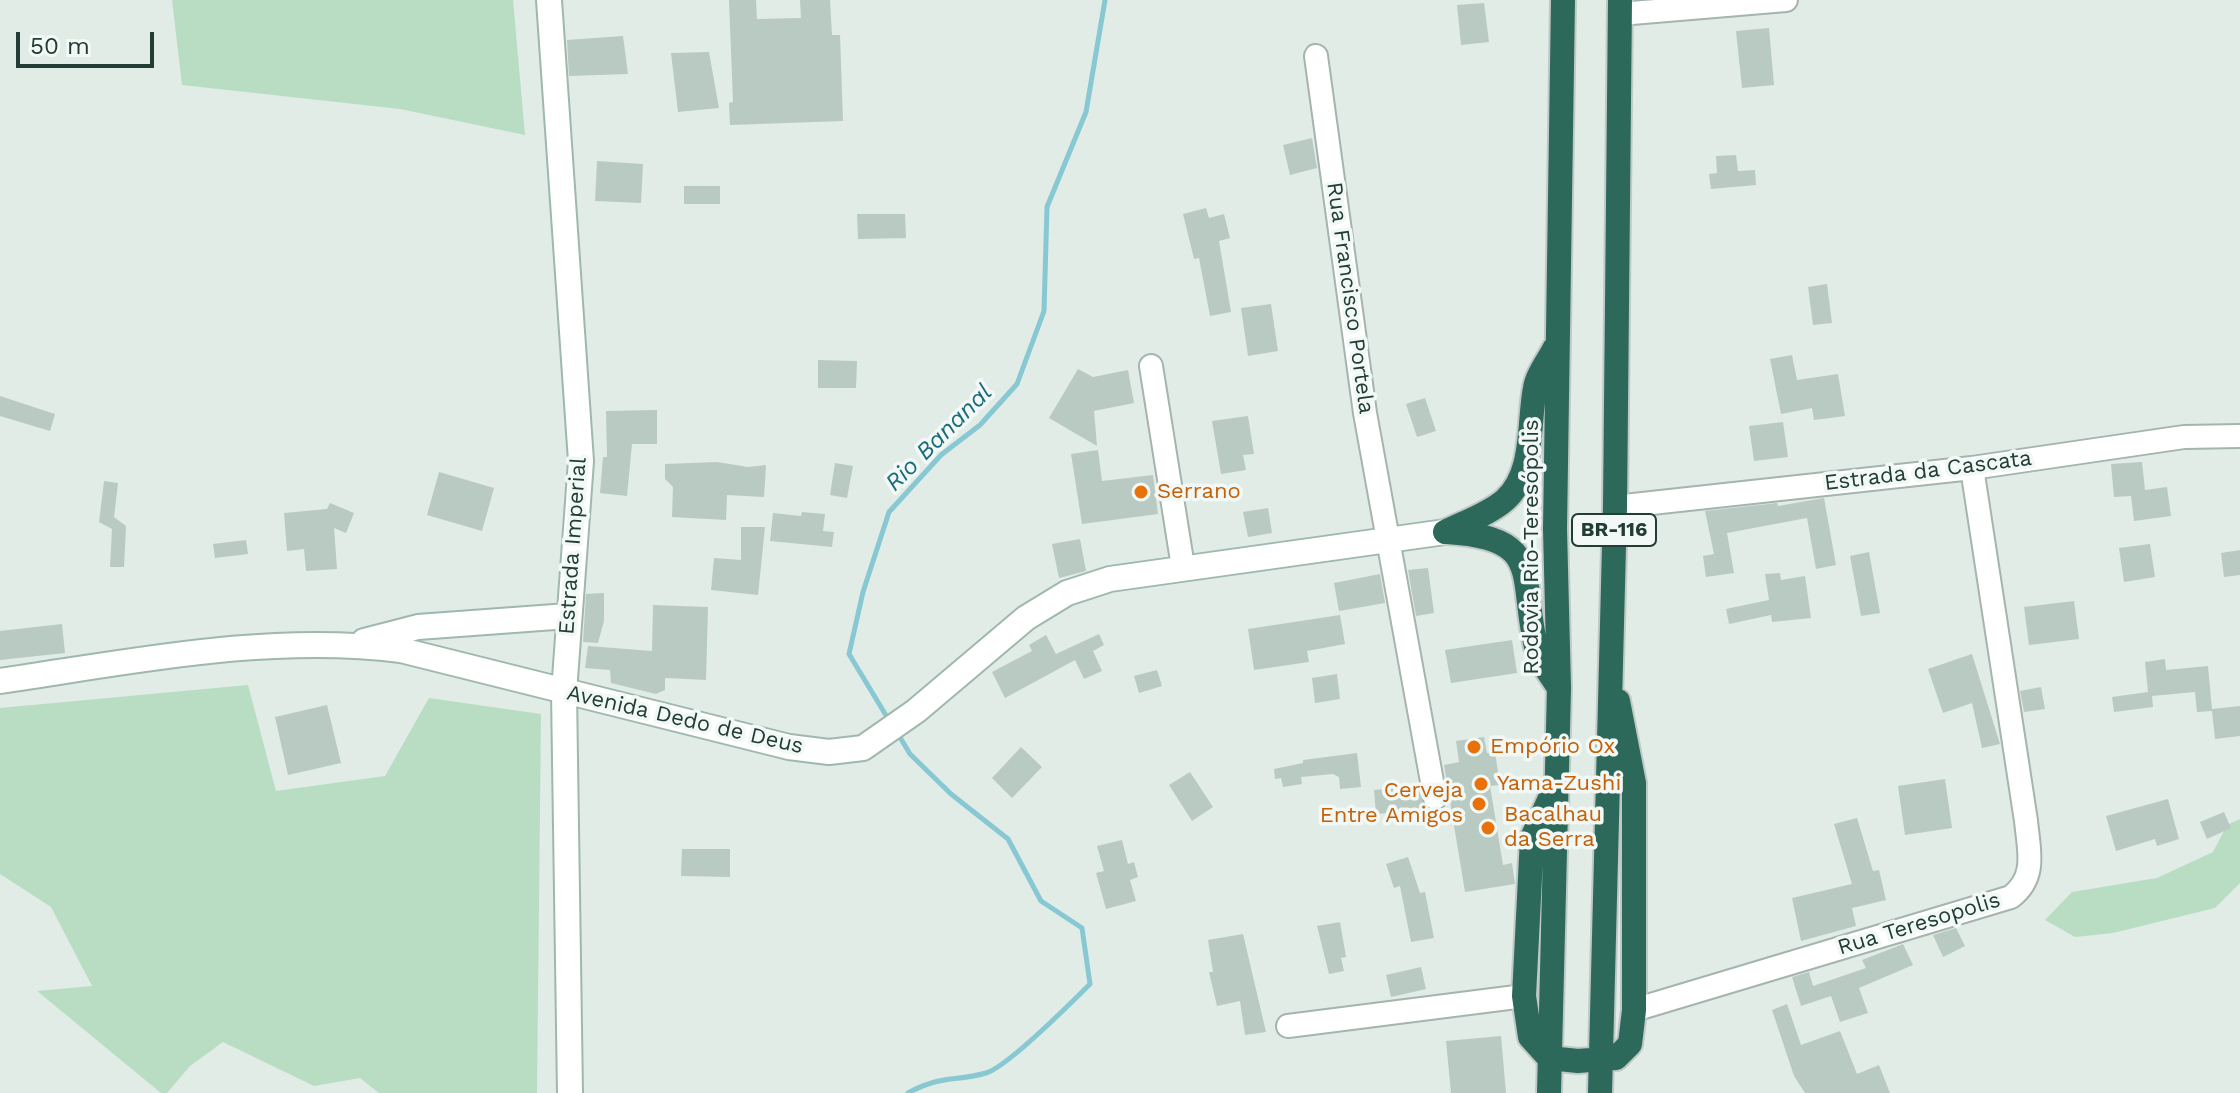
<!DOCTYPE html>
<meta charset="utf-8">
<style>
body{margin:0}
#map{position:relative;width:2240px;height:1093px;overflow:hidden;background:#e1ece7;font-family:"Work Sans",sans-serif}
canvas{display:block}
.scale{position:absolute;left:16px;top:32px;width:138px;height:36px;box-sizing:border-box;border:4px solid #213d35;border-top:0;padding-left:10px;font-size:24px;line-height:28px;white-space:nowrap;color:#213d35;-webkit-text-stroke:6px #f1f8f5;paint-order:stroke}
</style>
<div id="map">
<canvas width="2240" height="1093"></canvas>
<div class="scale">50 m</div>
</div>
<script>
const ctx = document.querySelector('canvas').getContext('2d');
ctx.lineJoin = 'round';
function fillPath(path, color) {
  ctx.fillStyle = color;
  ctx.fill(path, 'evenodd');
}
function stroke(path, color, width, dash) {
  ctx.strokeStyle = color;
  ctx.lineWidth = width;
  ctx.lineCap = dash ? 'butt' : 'round';
  ctx.setLineDash(dash || []);
  ctx.stroke(path);
}
function write(font, color, halo, rows, align = 'center') {
  ctx.font = font + ' "Work Sans",sans-serif';
  ctx.lineWidth = 7;
  ctx.setLineDash([]);
  ctx.textBaseline = 'middle';
  ctx.strokeStyle = halo;
  ctx.fillStyle = color;
  for (const [text, x, y, turn = 0] of rows) {
    ctx.save();
    ctx.translate(x, y);
    ctx.rotate((+turn || 0) * Math.PI / 180);
    ctx.textAlign = isNaN(turn) ? turn : align;
    if (halo) ctx.strokeText(text, 0, 0);
    ctx.fillText(text, 0, 0);
    ctx.restore();
  }
}
fillPath(new Path2D(`
 M172 0H513L525 135 400 109 182 85Z
 M248 685 276 791 385 776 429 698 541 714 537 1093H379L360 1078 314 1086 223 1042 190 1066 167 1093H161L37 991 92 986 51 907 0 874V708Z
 M2240 819V883L2215 908 2113 933 2075 937 2045 920 2072 892 2157 878 2213 852 2227 825Z`), '#b9ddc2');
stroke(new Path2D(`
 M890 722 849 654 863 592 889 512 941 455 980 425 1017 384 1044 311 1047 207 1086 112 1105 0
 M898 734 910 754 951 794 1008 839 1041 901 1082 928 1090 984C1071 1003 1007 1067 986 1073 954 1082 940 1075 908 1093`), '#88c8d2', 5);
fillPath(new Path2D(`
 M729 0H756L757 19 801 18 800 0H830L832 35H840L843 121 730 125 729 103 733 102Z
 M1484 3 1489 42 1461 45 1457 5Z
 M1769 28 1774 85 1742 88 1736 31Z
 M623 36 628 74 569 76 567 40Z
 M709 52 719 108 678 112 671 53Z
 M1312 138 1317 168 1290 175 1283 145Z
 M1736 155 1738 171 1755 170 1756 185 1711 189 1709 174 1717 173 1716 156Z
 M597 161 643 164 641 203 595 201Z
 M684 186H720V204H684Z
 M1206 208 1209 218 1224 214 1230 238 1219 241 1231 312 1210 316 1199 258 1194 259 1183 214Z
 M857 214H905L906 238 858 239Z
 M1827 284 1832 323 1813 325 1808 287Z
 M1271 304 1278 351 1248 356 1241 308Z
 M1792 355 1797 380 1838 374 1845 416 1814 420 1812 408 1781 414 1770 359Z
 M818 360 857 361 856 388H818Z
 M1078 369 1093 377 1128 370 1134 403 1094 411 1097 446 1049 418Z
 M0 396 55 414 50 431 0 416Z
 M1425 398 1436 431 1417 437 1406 404Z
 M657 410V444H632L627 496 600 493 603 457H607L606 411Z
 M1248 416 1254 454 1243 455 1246 470 1221 474 1212 421Z
 M1783 422 1788 457 1754 461 1749 426Z
 M1098 450 1102 481 1153 475 1158 514 1082 524 1071 454Z
 M717 462 748 467 766 465 764 497 727 495 726 520 672 517 673 487 665 479V464Z
 M2142 462 2145 490 2167 487 2171 516 2134 521 2131 496 2114 497 2111 464Z
 M835 463 853 466 847 498 830 495Z
 M439 472 494 488 482 531 427 515Z
 M104 481 118 483 114 517 126 526 124 567H110L112 529 99 522Z
 M1824 498 1836 565 1816 569 1807 518 1727 533 1734 573 1706 577 1703 556 1714 554 1705 511 1777 503 1778 506Z
 M330 503 354 513 346 533 334 528 337 569 306 571 304 549 287 551 284 513 327 509Z
 M1268 508 1272 533 1248 537 1243 512Z
 M802 512 825 514 823 531 834 532 832 547 770 541 773 513 801 516Z
 M741 527H765L758 595 711 590 714 558 741 560Z
 M1080 539 1086 571 1059 578 1052 544Z
 M246 540 248 554 215 558 213 544Z
 M2150 544 2155 577 2124 582 2119 548Z
 M2240 550V575L2224 577 2221 553Z
 M1869 552 1880 613 1861 616 1850 556Z
 M1428 568 1434 613 1416 616 1408 570Z
 M1780 573 1781 580 1805 576 1811 618 1772 622 1771 615 1729 624 1726 609 1769 600 1765 574Z
 M1380 574 1385 603 1339 611 1334 583Z
 M604 593V621L598 643 583 642 586 594Z
 M2074 601 2079 639 2029 645 2024 607Z
 M653 605 708 607 706 680 665 678V690L656 694 611 683 610 670 585 668 588 646 652 651Z
 M1340 615 1345 644 1307 651 1309 662 1254 670 1248 629Z
 M62 624 65 653 0 660V631Z
 M1099 634 1104 645 1093 651 1102 671 1084 679 1075 660 1005 698 992 672 1032 651 1029 645 1046 635 1056 654Z
 M1512 640 1517 673 1451 683 1445 650Z
 M1972 654 2000 744 1982 748 1972 703 1943 713 1928 669Z
 M2165 659 2166 670 2208 666 2212 709 2240 706V736L2215 739 2212 711 2197 712 2195 692 2152 696 2153 707 2114 712 2112 697 2148 692 2145 662Z
 M1157 670 1162 686 1139 693 1134 676Z
 M1337 674 1340 699 1315 703 1312 678Z
 M2041 687 2045 709 2024 712 2020 691Z
 M327 705 341 763 288 775 275 717Z
 M1484 737 1487 753 1495 752 1500 785 1490 786 1503 865 1512 863 1515 884 1465 892 1444 765 1459 762 1456 741Z
 M1021 747 1042 767 1012 798 992 778Z
 M1357 753 1361 787 1340 789 1339 777 1333 774 1301 777 1302 784 1283 787 1281 778 1275 779 1274 769 1303 763V760Z
 M1190 772 1213 807 1192 821 1169 785Z
 M1945 779 1952 828 1905 835 1898 786Z
 M1419 786 1428 813 1402 818 1401 812 1376 814 1374 790Z
 M2168 799 2179 839 2157 846 2155 839 2116 851 2106 816Z
 M2224 812 2231 828 2207 839 2200 822Z
 M1857 818 1873 871 1879 870 1886 900 1852 908 1856 926 1801 941 1792 898 1852 884 1834 824Z
 M1122 840 1128 864 1134 862 1138 877 1130 880 1136 901 1106 909 1096 873 1104 871 1097 846Z
 M682 849H730V877L681 876Z
 M1408 857 1420 893 1425 892 1434 938 1411 942 1400 886 1394 888 1386 864Z
 M1340 922 1346 957 1341 958 1344 971 1329 974 1317 926Z
 M1956 928 1965 946 1943 957 1933 935Z
 M1243 934 1266 1032 1245 1035 1240 1001 1217 1006 1209 972H1213L1208 940Z
 M1903 944 1913 965 1859 988 1868 1013 1840 1022 1831 996 1801 1006 1792 977 1809 972 1813 986 1866 968 1862 960Z
 M1421 967 1426 989 1391 997 1386 975Z
 M1787 1004 1801 1045 1840 1031 1857 1074 1879 1065 1890 1093H1805L1794 1076 1772 1010Z
 M1501 1036 1506 1093H1451L1446 1041Z`), '#b9cac2');
const street = new Path2D(`
 M1620 14 1786 0
 M1316 56 1365 413 1435 798
 M1151 366 1183 567
 M1615 507 1972 468 2184 437 2240 436
 M1634 1010 2011 897C2037 877 2029 851 2026 821L1972 468
 M1288 1026 1524 996`);
const secondary = new Path2D(`
 M549 0 581 461 564 692 570 1093
 M364 641 418 627 568 616
 M0 681C131 662 268 633 401 650L789 747 829 752 863 748 916 711 1026 618 1067 593 1110 579 1445 532`);
const highway = new Path2D(`
 M1445 532C1465 522 1489 514 1505 500 1535 473 1528 423 1535 388 1537 375 1548 361 1554 349
 M1447 532C1544 538 1519 574 1536 647 1539 660 1550 674 1557 685
 M1550 798 1532 838 1524 996 1530 1037 1549 1058 1578 1061 1616 1058 1630 1044 1634 1010V783L1618 701
 M1549 1093 1559 688 1555 529 1563 0
 M1600 1093 1615 507 1620 0`);
stroke(street, '#a4b4ae', 26);
stroke(secondary, '#9fb8ae', 28);
stroke(highway, '#c1c9c6', 28);
stroke(street, '#fff', 22);
stroke(secondary, '#fff', 24);
stroke(highway, '#2c695b', 24);
for (const [x, y, r, color] of [
 [1141,492,8,"#e8710a"],
 [1474,747,8,"#e8710a"],
 [1481,784,8,"#e8710a"],
 [1479,804,8,"#e8710a"],
 [1488,828,8,"#e8710a"]
]) {
  const dot = new Path2D();
  dot.arc(x, y, r, 0, 2 * Math.PI);
  ctx.fillStyle = color;
  ctx.fill(dot);
  stroke(dot, '#f1f8f5', 3);
}
for (const [x, y, w] of [
 [1614,530,84]
]) {
  const box = new Path2D();
  box.roundRect(x - w / 2, y - 16, w, 32, 6);
  ctx.fillStyle = '#f1f8f5';
  ctx.fill(box);
  stroke(box, '#213d35', 2);
}
write('bold 20px', '#213d35', null, [
 ["BR-116",1614,530]
]);
write('22px', '#213d35', '#f1f8f5', [
 ["Rua Francisco Portela",1350,298,82],
 ["Estrada da Cascata",1928,471,-7],
 ["Estrada Imperial",573,546,-86],
 ["Rodovia Rio-Teresópolis",1532,547,-90],
 ["Avenida Dedo de Deus",685,720,13],
 ["Rua Teresopolis",1919,924,-17]
]);
write('22px', '#c56008', '#f1f8f5', [
 ["Serrano",1157,492],
 ["Empório Ox",1490,747],
 ["Yama-Zushi",1497,784],
 ["Cerveja",1463,791,"right"],
 ["Entre Amigos",1463,816,"right"],
 ["Bacalhau",1504,815],
 ["da Serra",1504,840]
], 'left');
write('italic 24px', '#1a6c7a', '#f1f8f5', [
 ["Rio Bananal",939,438,-45]
]);
</script>
